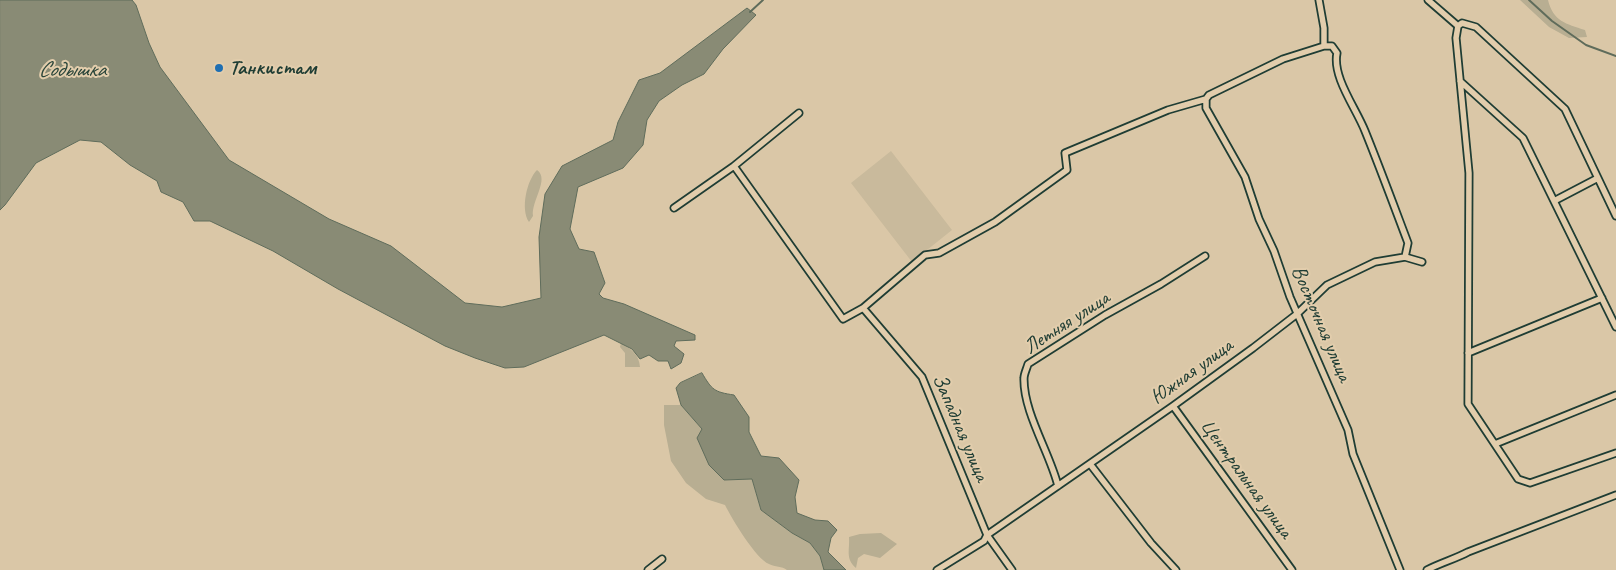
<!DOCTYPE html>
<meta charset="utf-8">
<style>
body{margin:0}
canvas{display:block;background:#dac7a7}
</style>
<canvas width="1616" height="570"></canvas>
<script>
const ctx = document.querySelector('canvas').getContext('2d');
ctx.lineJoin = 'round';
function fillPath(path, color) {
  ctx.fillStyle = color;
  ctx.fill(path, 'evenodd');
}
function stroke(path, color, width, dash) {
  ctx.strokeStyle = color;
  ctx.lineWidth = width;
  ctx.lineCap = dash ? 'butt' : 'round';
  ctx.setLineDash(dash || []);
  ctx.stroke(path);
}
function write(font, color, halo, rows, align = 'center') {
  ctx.font = font + ' Caveat,sans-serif';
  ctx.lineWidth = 4;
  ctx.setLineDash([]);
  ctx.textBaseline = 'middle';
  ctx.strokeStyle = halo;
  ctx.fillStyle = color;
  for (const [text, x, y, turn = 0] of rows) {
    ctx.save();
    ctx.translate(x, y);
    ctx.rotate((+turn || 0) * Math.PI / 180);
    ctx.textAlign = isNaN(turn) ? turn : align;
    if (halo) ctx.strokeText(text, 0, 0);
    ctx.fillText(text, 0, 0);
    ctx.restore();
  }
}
fillPath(new Path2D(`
 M891 151 952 230 912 262 851 183Z`), '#c9ba9c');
fillPath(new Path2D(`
 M1520 0H1548C1553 21 1566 24 1585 30L1587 37 1569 38 1549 27Z
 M537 170C550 179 531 201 533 216L529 222C520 209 527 180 537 170Z
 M621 343C631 349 639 354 640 367H625V353L620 347Z
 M664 405H681L702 429 724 480 752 479 761 510 792 533 810 543 820 556 824 570H787C782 566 775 567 769 564 756 559 732 519 725 505L706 499 686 483 671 461 664 425Z
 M881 533 897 544 880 558 864 554 858 558 856 568C845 559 850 549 849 537L860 534Z`), '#b8ae92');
const water = new Path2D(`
 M0 0H132L136 5 149 43 160 67 229 160 329 219 391 246 465 303 502 307 541 298 539 237 545 194 562 166 613 140 618 122 639 80 660 73 747 8 756 15 723 49 704 74 682 85 659 101 647 120 643 145 623 168 578 187 570 229 579 249 594 252 605 283 599 294 603 298 624 304 695 335V340L676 341 674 346 684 354 681 363 671 369 668 361H658L649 355 640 359 632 349 604 335 524 367 505 368 475 358 445 346 338 289 273 251 210 221H194L183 202 161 192 157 181 130 165 101 142 80 140 36 163 5 205 0 210Z
 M702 373C712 390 714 392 734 395L749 417V432L761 456 779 458 799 480 795 497 797 513 815 520 828 521 837 530 831 538 828 552 846 570H824L820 556 810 543 792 533 761 510 752 479 724 480 709 465 697 438 702 429 681 405 676 388 680 383Z`);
fillPath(water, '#898b75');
stroke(water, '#5f6c5b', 1);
stroke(new Path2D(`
 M1529 0 1552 21 1586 45 1616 56
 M750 12 763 0`), '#5f6c5b', 2);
const street = new Path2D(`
 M1319 0 1324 28V46
 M1428 0 1458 26
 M1460 81 1523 138 1616 327
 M799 113 734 166 843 319 863 308 925 255 939 253 995 222 1067 170 1065 153 1168 110 1206 99
 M1554 201 1598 178
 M674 208 734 166
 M1616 216 1565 109 1476 27 1462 23 1458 26 1456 38 1469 173 1468 404 1518 479 1530 483 1616 453
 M863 308 922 377 987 535 1012 570
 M1468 353 1602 298
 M1173 406 1292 570
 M1495 444 1616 395
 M1090 464 1151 543 1176 570
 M1058 486C1050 453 1023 412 1024 378 1024 374 1027 368 1028 364L1105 315 1161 284 1205 256
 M648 570 662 559
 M937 570 984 541 987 535 1173 406 1253 348 1297 314 1327 285 1375 262 1405 257 1422 262
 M1400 570 1353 454 1348 430 1290 297 1274 251 1259 219 1245 177 1206 108V99L1209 95 1283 59 1324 46H1332L1337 53C1332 77 1356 108 1365 131 1380 168 1394 206 1408 243L1405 257
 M1427 570C1440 563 1455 559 1468 552L1616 495`);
stroke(street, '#1f3d34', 9);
stroke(street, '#e2cdac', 5.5);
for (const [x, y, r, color] of [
 [219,68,5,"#1f6fb2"]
]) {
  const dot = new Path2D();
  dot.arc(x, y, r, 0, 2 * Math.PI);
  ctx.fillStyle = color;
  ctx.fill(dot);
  stroke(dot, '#e2cdac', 2);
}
write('bold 21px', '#1f3d34', '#e2cdac', [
 ["Танкистам",229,68]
], 'left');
write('21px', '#1f3d34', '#e2cdac', [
 ["Летняя улица",1067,323,-33],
 ["Восточная улица",1321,324,67],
 ["Южная улица",1192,372,-36],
 ["Западная улица",960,428,67],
 ["Центральная улица",1246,479,54]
]);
write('italic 22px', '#2a453a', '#e2cdac', [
 ["Содышка",72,70]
]);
</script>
